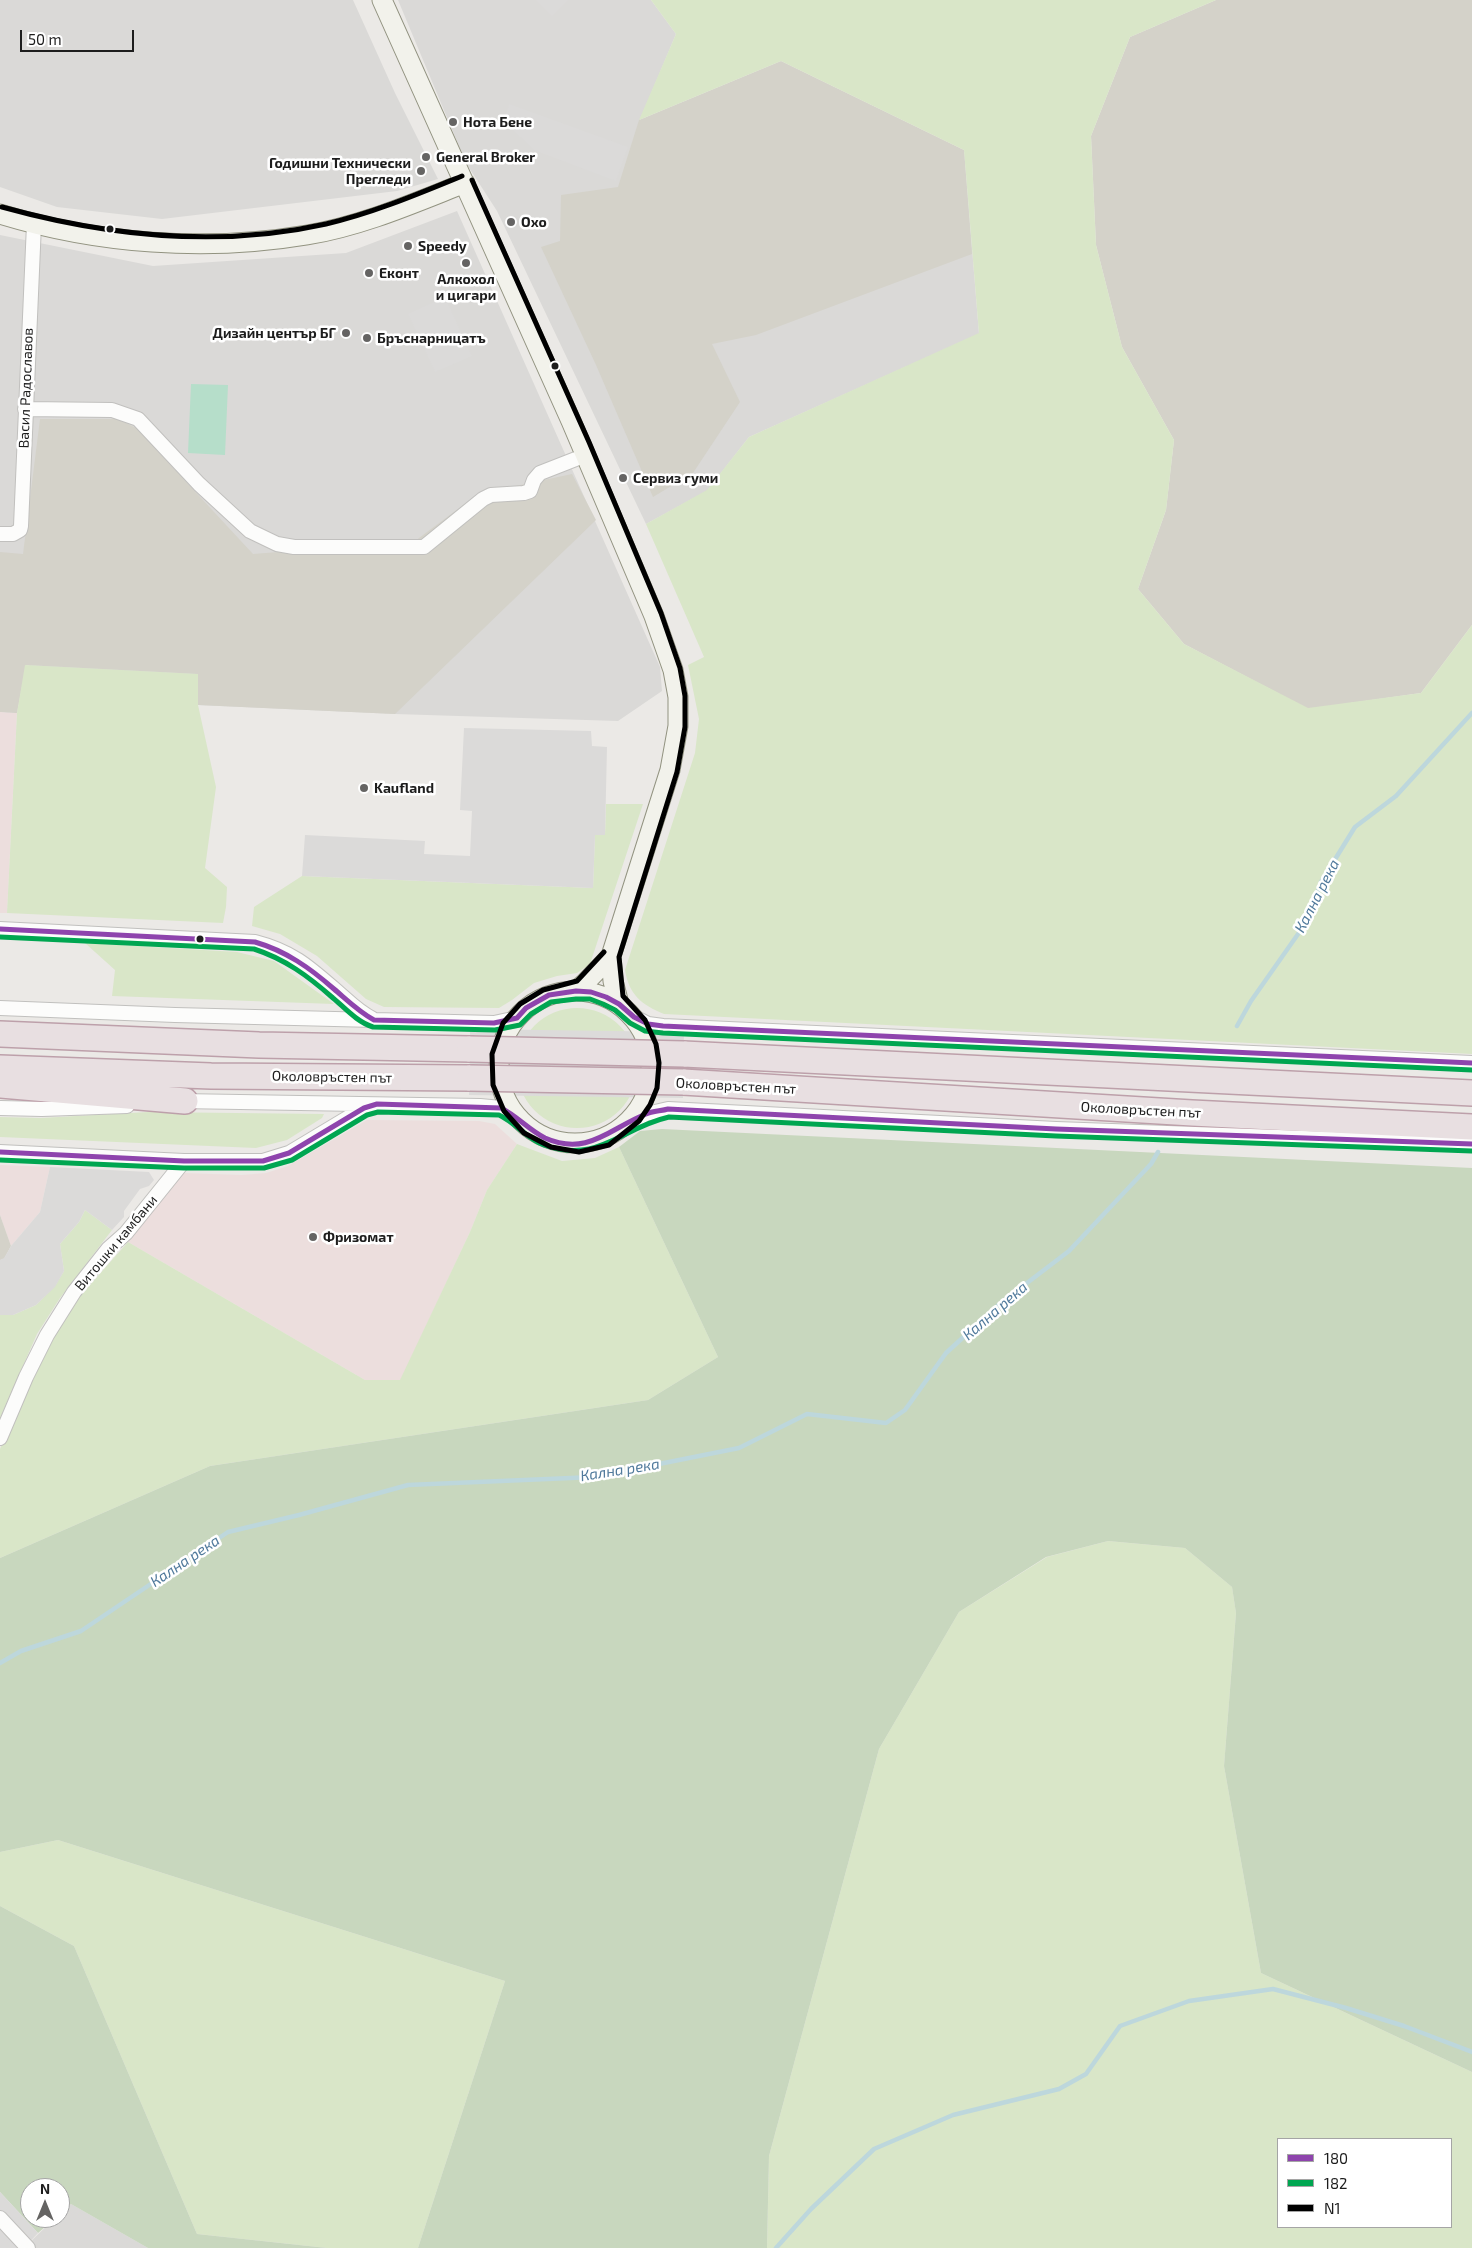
<!DOCTYPE html>
<meta charset="utf-8">
<style>
body{margin:0}
#map{position:relative;width:1472px;height:2248px;overflow:hidden;background:#ebe9e6;font-family:"Exo 2",sans-serif}
canvas{display:block}
.legend{position:absolute;left:1277px;top:2138px;width:175px;height:90px;box-sizing:border-box;background:#fff;border:1px solid #a5a5a5;margin:0;padding:6px 9px;list-style:none;font-size:15px;color:#1d1d1d}
.legend li{display:flex;align-items:center;gap:10px;height:25px}
.legend b{width:25px;border:1px solid #a5a5a5}
.north{position:absolute;left:20px;top:2178px;width:50px;height:50px;box-sizing:border-box;background:#fff;border:1px solid #a5a5a5;border-radius:50%;rotate:0deg;font-size:14px;font-weight:700;line-height:20px;text-align:center;color:#1d1d1d}
.north::after{content:'';display:block;margin:auto;width:18px;height:22px;background:#656463;clip-path:polygon(50% 0,100% 100%,50% 72%,0 100%)}
.scale{position:absolute;left:20px;top:30px;width:114px;height:22px;box-sizing:border-box;border:2px solid #1d1d1d;border-top:0;padding-left:6px;font-size:15px;line-height:18px;white-space:nowrap;color:#1d1d1d;-webkit-text-stroke:4px #fff;paint-order:stroke}
</style>
<div id="map">
<canvas width="1472" height="2248"></canvas>
<ul class="legend">
<li><b style="height:6px;background:#8e44ad"></b>180</li>
<li><b style="height:6px;background:#00a651"></b>182</li>
<li><b style="height:6px;background:#000"></b>N1</li>
</ul>
<div class="north">N</div>
<div class="scale">50 m</div>
</div>
<script>
const ctx = document.querySelector('canvas').getContext('2d');
ctx.lineJoin = 'round';
function fillPath(path, color) {
  ctx.fillStyle = color;
  ctx.fill(path, 'evenodd');
}
function stroke(path, color, width, dash) {
  ctx.strokeStyle = color;
  ctx.lineWidth = width;
  ctx.lineCap = dash ? 'butt' : 'round';
  ctx.setLineDash(dash || []);
  ctx.stroke(path);
}
function write(font, color, halo, rows, align = 'center') {
  ctx.font = font + ' "Exo 2",sans-serif';
  ctx.lineWidth = 5;
  ctx.setLineDash([]);
  ctx.textBaseline = 'middle';
  ctx.strokeStyle = halo;
  ctx.fillStyle = color;
  for (const [text, x, y, turn = 0] of rows) {
    ctx.save();
    ctx.translate(x, y);
    ctx.rotate((+turn || 0) * Math.PI / 180);
    ctx.textAlign = isNaN(turn) ? turn : align;
    if (halo) ctx.strokeText(text, 0, 0);
    ctx.fillText(text, 0, 0);
    ctx.restore();
  }
}
fillPath(new Path2D(`
 M0 0H353L395 93 438 179 397 191 162 219 57 207 0 187Z
 M398 0H651L676 34 640 120 964 150 979 334 749 437 707 491 646 524 497 211 466 163Z
 M457 211 660 667 662 691 618 721 395 714 198 705 26 665 17 713 0 712V235L153 266 346 253Z
 M71 2204 148 2248H24L55 2218H60V2213Z`), '#dad9d7');
fillPath(new Path2D(`
 M0 712 17 713 7 913H0Z
 M367 1120 479 1121 495 1124 517 1144 487 1190 470 1232 401 1380H365L128 1242 183 1173 242 1175 266 1173 288 1166Z
 M0 1165 50 1167 40 1212 11 1246 0 1215Z`), '#ecdedd');
fillPath(new Path2D(`
 M1216 0H1472V625L1421 693 1308 709 1184 644 1138 589 1166 510 1174 440 1122 347 1096 245 1091 136 1130 37Z
 M781 61 964 150 972 254 756 335 712 344 740 402 693 473 653 497 596 365 541 247 560 241 561 195 618 187 639 120Z
 M40 419H118L136 428 253 554 415 541 478 494 572 474 596 520 395 714 198 705V674L26 665 17 713 0 712V552L23 554Z
 M0 1215 11 1246 4 1259 0 1260Z`), '#d4d2c9');
fillPath(new Path2D(`
 M651 0H1216L1130 37 1091 136 1096 245 1122 347 1174 440 1166 510 1138 589 1184 644 1308 708 1421 693 1472 625V1054L664 1014C642 1005 629 995 625 970L695 753 699 719 688 665 704 657 646 524 707 490 749 437 979 333 964 150 781 61 639 120 676 34Z
 M25 665 198 674V705L216 787 205 868 227 887 226 907 223 923 7 913 17 713Z
 M606 804H643L590 964 577 973 557 976 534 983 512 1000 499 1008 384 1007 366 999 317 956 280 934 252 926 254 907 302 876 593 888 595 835H605Z
 M85 943 237 952 274 961 334 1004 112 996 115 970Z
 M517 1068a60 60 0 1 1 120 0a60 60 0 1 1-120 0Z
 M148 1112 324 1114 322 1118 287 1140 256 1148 0 1137V1117L41 1118Z
 M517 1144 562 1161 595 1158 619 1147 718 1357 648 1400 210 1466 0 1558V1449L28 1382 50 1339 80 1296 128 1242 365 1380H400L470 1232 487 1190Z
 M85 1210 112 1230 60 1298 37 1334 0 1418V1315H13L36 1305 54 1287 64 1271 60 1244 79 1222Z
 M1108 1541 1185 1548 1232 1587 1236 1613 1224 1766 1261 1973 1472 2072V2248H767L769 2156 879 1749 959 1612 1047 1557ZM1278 2139H1451V2227H1278Z
 M58 1840 505 1981 418 2248H327L197 2234 74 1946 0 1906V1852Z`), '#d9e6c8');
fillPath(new Path2D(`
 M662 1129 1472 1168V2072L1261 1973 1224 1766 1236 1613 1232 1587 1185 1548 1108 1541 1046 1557 959 1612 879 1749 769 2156 767 2248H418L505 1981 58 1840 0 1852V1558L210 1466 648 1400 718 1357 619 1147 640 1131Z
 M0 1906 74 1946 197 2234 327 2248H148L71 2204 60 2213V2188H30V2218H55L38 2233 0 2192Z`), '#c8d7be');
fillPath(new Path2D(`
 M191 384 228 385 225 455 188 453Z`), '#b6deca');
fillPath(new Path2D(`
 M536 0H568L552 16Z
 M509 104 628 147 616 181 534 150 504 122Z
 M445 297 472 356 435 372 408 314Z
 M464 728 591 731 592 746 607 747 605 835H595L593 888 302 876 305 835 425 841 424 854 470 856 472 811 460 810Z
 M50 1167 149 1172 154 1180 149 1186 140 1189 124 1211V1217L112 1230 85 1210 79 1222 60 1244 64 1271 55 1287 36 1305 13 1315H0V1260L4 1258 11 1246 40 1212Z
 M0 2192 38 2233 24 2248H0Z`), '#dbdad9');
fillPath(new Path2D(`
 M470 1029 684 1032 683 1098 469 1095Z`), '#dcdbda');
stroke(new Path2D(`
 M1237 1026 1251 1001 1310 917 1321 882 1355 827 1396 796 1472 713
 M0 1663 21 1651 81 1631 228 1532 299 1515 408 1485 594 1477 739 1448 807 1414 886 1423 905 1410 946 1353 1002 1302 1069 1251 1151 1164 1158 1152
 M776 2248 811 2209 874 2149 953 2115 1059 2089 1086 2074 1120 2026 1189 2001 1273 1989 1346 2008 1404 2026 1472 2052`), '#bdd7dc', 4.5);
const street = new Path2D(`
 M25 409 112 410 138 419 199 484 250 531 277 544 294 547H424L483 499 491 495 524 493 530 491 534 480 540 473 586 455
 M0 534H13L20 530 21 526 34 224
 M0 929 255 942C294 952 310 968 340 994 350 1003 360 1013 373 1019
 M0 1008 175 1015 494 1023 517 1018
 M634 1017 648 1024 663 1026 1472 1063
 M180 1101 480 1106 501 1108 514 1114
 M0 1108 42 1109 127 1106
 M625 1126 646 1114 668 1109 1056 1129 1472 1144
 M0 1152 184 1161H263L289 1153 364 1108 371 1106
 M0 1438 26 1377 47 1335 74 1292 108 1249 126 1233 184 1161
 M0 2218 28 2248`);
const secondary = new Path2D(`
 M382 0 571 421 654 616 673 670 678 697V726L670 770 611 956 613 981 619 1004
 M0 214C97 244 206 252 307 235 362 226 414 203 465 183
 M499 1067a76 76 0 1 1 152 0a76 76 0 1 1-152 0Z
 M576 991 584 984 611 956`);
const highway = new Path2D(`
 M0 1034 259 1045 470 1049
 M684 1054 1472 1093
 M0 1068 211 1076 470 1078
 M683 1082 1192 1113 1472 1127
 M0 1085 185 1101`);
stroke(street, '#c1c0be', 16);
stroke(secondary, '#929380', 21);
stroke(highway, '#bda0aa', 28);
stroke(street, '#fcfcfb', 14);
stroke(secondary, '#f2f2eb', 19);
stroke(highway, '#e8dfe1', 25);
const highwayBridge = new Path2D(`
 M470 1049 684 1054
 M470 1078 683 1082`);
stroke(highwayBridge, '#bda0aa', 28, []);
stroke(highwayBridge, '#e8dfe1', 25);
stroke(new Path2D(`
 M0 929 255 942C286 951 310 968 334 989 347 1000 359 1012 374 1020L494 1023 517 1018 526 1008 549 995 576 991 591 992 606 997 619 1004 634 1017 648 1024 663 1026 1472 1063
 M0 1152 184 1161H263L289 1153 364 1108 377 1104 501 1108C517 1116 529 1130 545 1138 588 1157 610 1128 646 1114 652 1111 661 1111 668 1109L1056 1129 1472 1144`), '#8e44ad', 5);
stroke(new Path2D(`
 M0 937 254 949C285 959 308 976 333 998 345 1008 357 1022 373 1027L495 1030 520 1025 531 1014 551 1002 576 999H590L603 1004 615 1010 630 1023 645 1031 663 1033 1472 1070
 M0 1160 184 1168H264L292 1160 367 1115 378 1112 499 1115C516 1123 527 1139 544 1145 599 1164 620 1128 669 1117L1056 1136 1472 1151`), '#00a651', 5);
stroke(new Path2D(`
 M472 180 589 442 661 613 680 668 685 696V727L677 772 619 957 623 996 645 1020 656 1044 659 1063 657 1088 650 1105 639 1121 609 1145 579 1152 551 1147 524 1133 504 1111 493 1085 492 1054 503 1023 520 1004 543 990 577 981 604 952
 M2 207C107 236 219 248 326 224 373 213 418 194 462 176`), '#000', 5);
for (const [x, y, r, color] of [
 [453,122,5,"#656463"],
 [426,157,5,"#656463"],
 [421,171,5,"#656463"],
 [511,222,5,"#656463"],
 [110,229,4.5,"#1d1d1d"],
 [408,246,5,"#656463"],
 [466,263,5,"#656463"],
 [369,273,5,"#656463"],
 [346,333,5,"#656463"],
 [367,338,5,"#656463"],
 [555,366,4.5,"#1d1d1d"],
 [623,478,5,"#656463"],
 [364,788,5,"#656463"],
 [200,939,4.5,"#1d1d1d"],
 [313,1237,5,"#656463"]
]) {
  const dot = new Path2D();
  dot.arc(x, y, r, 0, 2 * Math.PI);
  ctx.fillStyle = color;
  ctx.fill(dot);
  stroke(dot, '#fff', 2);
}
write('bold 14px', '#1d1d1d', '#fff', [
 ["Нота Бене",463,122],
 ["General Broker",436,157],
 ["Годишни Технически",411,163,"right"],
 ["Прегледи",411,179,"right"],
 ["Охо",521,222],
 ["Speedy",418,246],
 ["Еконт",379,273],
 ["Алкохол",466,279,"center"],
 ["и цигари",466,295,"center"],
 ["Дизайн център БГ",336,333,"right"],
 ["Бръснарницатъ",377,338],
 ["Сервиз гуми",633,478],
 ["Kaufland",374,788],
 ["Фризомат",323,1237]
], 'left');
write('14px', '#1d1d1d', '#fff', [
 ["Васил Радославов",26,388,-88],
 ["Околовръстен път",332,1077,1],
 ["Околовръстен път",736,1086,3],
 ["Околовръстен път",1141,1110,3],
 ["Витошки камбани",116,1243,-50]
]);
write('italic 15px', '#517a9c', '#fff', [
 ["Кална река",1317,896,-63],
 ["Кална река",995,1311,-41],
 ["Кална река",620,1470,-9],
 ["Кална река",185,1561,-34]
]);
</script>
